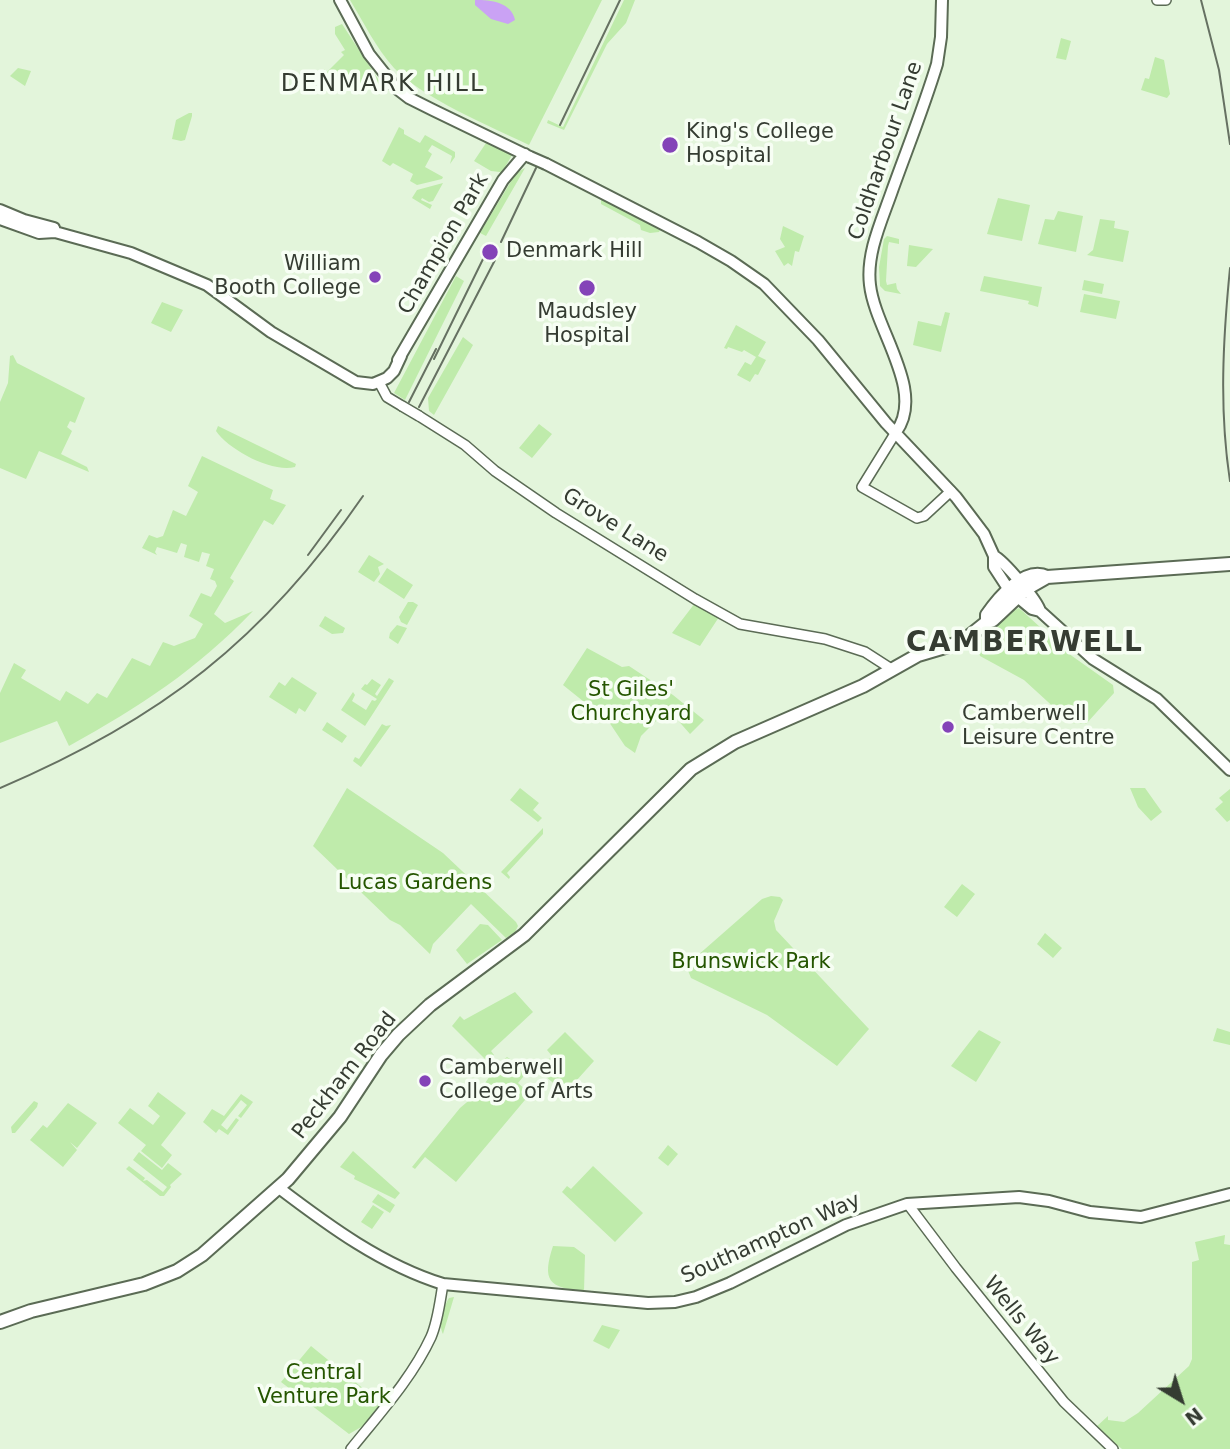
<!DOCTYPE html>
<style>
body{margin:0}
#map{position:relative;width:1230px;height:1449px;overflow:hidden;background:#e3f5db;font-family:"DejaVu Sans",sans-serif}
canvas{display:block}
.north{position:absolute;left:1146px;top:1365px;width:70px;height:70px;-webkit-text-stroke:5px #f7fef4;paint-order:stroke;rotate:142deg;font-size:19px;font-weight:700;line-height:28px;text-align:center;color:#353c32}
.north::after{content:'';display:block;margin:auto;width:24px;height:32px;background:#353c32;clip-path:polygon(50% 0,100% 100%,50% 72%,0 100%)}
</style>
<div id="map">
<canvas width="1230" height="1449"></canvas>
<div class="north">N</div>
</div>
<script>
const ctx = document.querySelector('canvas').getContext('2d');
ctx.lineJoin = 'round';
function fillPath(path, color) {
  ctx.fillStyle = color;
  ctx.fill(path, 'evenodd');
}
function stroke(path, color, width, dash) {
  ctx.strokeStyle = color;
  ctx.lineWidth = width;
  ctx.lineCap = dash ? 'butt' : 'round';
  ctx.setLineDash(dash || []);
  ctx.stroke(path);
}
function write(font, color, halo, rows, align = 'center') {
  ctx.font = font + ' "DejaVu Sans",sans-serif';
  ctx.lineWidth = 7;
  ctx.setLineDash([]);
  ctx.textBaseline = 'middle';
  ctx.strokeStyle = halo;
  ctx.fillStyle = color;
  for (const [text, x, y, turn = 0] of rows) {
    ctx.save();
    ctx.translate(x, y);
    ctx.rotate((+turn || 0) * Math.PI / 180);
    ctx.textAlign = isNaN(turn) ? turn : align;
    if (halo) ctx.strokeText(text, 0, 0);
    ctx.fillText(text, 0, 0);
    ctx.restore();
  }
}
fillPath(new Path2D(`
 M350 0H602L529 145C490 126 422 98 394 68 376 48 364 23 350 0Z
 M624 0H635L626 23 607 44 564 130 547 123 548 120 563 127Z
 M342 24 380 82 376 87 323 73 324 69 327 72 344 55 341 52 345 50 335 34V27Z
 M1061 38 1071 41 1066 60 1056 58Z
 M1155 57 1164 60 1170 94 1167 98 1141 90 1145 78 1149 79Z
 M18 68 31 71 25 86 10 76Z
 M189 113H192V116L185 140 181 141 172 139 176 120Z
 M399 127 404 130V134L420 143 425 135 455 152V157L450 164 452 156 432 145 428 151 432 154 425 167 443 177 442 179 417 185 410 181 413 174 393 163 390 166 382 161Z
 M486 143 512 155 500 176V172L491 171 474 161Z
 M525 168 486 236 480 233 516 173Z
 M443 183 433 201 429 202 422 198 421 200 432 205 430 209 412 198 417 190Z
 M998 198 1030 205 1022 241 987 234Z
 M601 199 660 230 659 232 650 233 641 230 640 225 601 204Z
 M1058 211 1083 216 1076 252 1038 244 1045 219 1054 220Z
 M1100 219 1115 221 1114 228 1129 231 1123 262 1087 255 1093 250Z
 M783 226 804 236 799 252 795 251 792 266 788 263 784 266 775 251 785 247 780 239Z
 M887 236 899 239V244L889 242 888 246 886 281 887 285 896 283 897 289 901 294 885 291 880 286 879 267 884 239Z
 M909 245 933 249 916 267 907 266Z
 M456 276 464 281 405 400 394 393Z
 M984 276 1042 287 1038 307 1028 304 1029 301 980 291Z
 M1084 280 1104 284 1102 294 1082 290Z
 M1084 294 1120 301 1116 319 1080 312Z
 M162 302 183 310 171 332 151 323Z
 M945 312 950 313 941 352 913 345 918 321 941 326Z
 M736 325 766 342 758 356 766 360 758 375 755 374 750 382 737 375 745 362 751 365 756 357 744 350 742 352 728 347 727 349 724 348Z
 M463 337 473 345 434 415 429 411 428 398Z
 M13 355 17 363 85 398 75 423 70 421 67 427 72 431 61 454 87 467 89 472 39 451 26 479 0 468V402L8 383 10 356Z
 M539 424 552 434 532 458 519 448Z
 M218 426 296 464 295 467C272 473 229 450 216 431Z
 M202 456 273 490 270 499 286 505 273 525 264 520 230 578 234 581 214 614 225 623 253 611C195 671 141 706 69 746L57 721 0 743V693L14 663 26 670 21 678 60 701 66 691 88 704 97 693 107 698 132 658 150 666 163 642 174 646 195 638 203 624 189 616 201 593 211 597 217 586 215 581 210 579 214 569 206 566 210 554 202 552 199 562 184 557 187 545 181 543 177 553 157 547 155 552 157 555 142 548 149 535 157 538 163 536 173 510 186 516 198 492 188 486Z
 M369 555 384 564 378 567 380 574 374 582 358 572Z
 M387 568 413 585 404 599 378 582Z
 M408 602H413L418 605 407 625 401 622 399 617Z
 M695 603 719 617 700 646 672 633Z
 M1019 608 1072 656 1113 685 1114 693 1086 724 1071 723 1024 680 980 656 977 644 1007 613Z
 M325 616 345 628 343 633 332 634 319 626Z
 M397 625 407 628 398 644 389 638 390 633Z
 M587 648 622 667 629 666 673 695 704 720 690 734 675 717 664 713 641 736 635 753 625 746 609 722 563 685Z
 M292 677 317 693 305 712 299 708 296 714 269 697 279 682 285 686Z
 M389 678 394 681 365 726 341 710 353 692 355 695 352 701 366 710 372 700 375 701 377 699 361 689 365 684 367 685 372 679 381 685 375 694 377 696Z
 M327 722 347 736 342 743 322 730Z
 M382 724 386 726 391 725 361 767 353 761 355 757 359 759Z
 M347 788 443 853 516 922 518 926 515 932 506 938 471 904 433 944 430 954 400 925 390 920 313 846Z
 M520 788 539 803 533 810 542 818 538 822 510 800Z
 M1130 788H1145L1162 812 1151 821 1138 807Z
 M1230 789V820L1227 822 1215 809 1223 802 1219 798Z
 M543 828V834L507 873 510 877 509 879 501 872Z
 M962 884 975 894 957 917 944 907Z
 M771 896 780 897 783 900 774 921 776 930 869 1029 837 1066 767 1015 691 978 687 968 689 963 762 899Z
 M480 924 488 925 502 940 467 964 456 950Z
 M1045 933 1062 948 1053 958 1037 944Z
 M515 992 533 1012 491 1051 494 1055 487 1061 452 1026 460 1016 464 1020Z
 M1217 1028 1230 1032V1045L1213 1041Z
 M979 1030 1001 1042 976 1082 951 1066Z
 M565 1032 594 1061 576 1081 582 1087 572 1099 538 1070 552 1056 547 1050Z
 M507 1057 528 1071 518 1083 530 1094 456 1182 425 1157 415 1169 412 1167 460 1108 479 1092 498 1064Z
 M158 1092 186 1113 161 1145 172 1155 162 1168 141 1151 146 1145 118 1123 130 1108 153 1125 160 1116 148 1106Z
 M241 1094 253 1102 241 1118 238 1116 247 1105 241 1100 221 1125 227 1130 236 1118 239 1120 228 1135 219 1129 216 1133 203 1122 212 1109 224 1116Z
 M34 1101 38 1103 37 1107 15 1133H12L11 1127Z
 M68 1103 97 1123 77 1148 70 1142 77 1150 63 1167 30 1140 43 1125 47 1128Z
 M668 1145 678 1154 668 1166 658 1158Z
 M353 1151 400 1193 395 1199 354 1179 355 1176 340 1167Z
 M139 1152 162 1170 168 1163 182 1174 170 1185 171 1187 164 1196H160L126 1169 129 1166 145 1178 143 1181 147 1180 163 1192 167 1187 133 1160Z
 M593 1166 643 1213 615 1242 562 1192 567 1186 571 1189Z
 M378 1194 395 1205 390 1213 372 1202Z
 M373 1205 384 1212 372 1229 361 1222Z
 M1225 1235 1224 1244 1230 1245V1449H1122L1096 1427 1108 1416V1420L1124 1422 1138 1413 1189 1366 1192 1359V1262L1199 1260 1195 1242Z
 M553 1246 574 1247 585 1255 584 1291C548 1288 542 1280 553 1246Z
 M454 1297 443 1334C438 1325 443 1307 449 1298Z
 M602 1325 620 1330 609 1349 593 1341Z
 M311 1346 381 1403 363 1426 349 1434 281 1382Z`), '#bfebab');
fillPath(new Path2D(`
 M475 0C491 0 511 2 515 20L508 24 491 19 475 5Z`), '#caa2f4');
const minor = new Path2D(`
 M1157 0H1166
 M379 382 387 397 402 406
 M419 416 465 445 495 471 556 513 695 599 740 624 825 639 865 652 893 670
 M896 432 862 487 917 518 924 516 951 491
 M910 1207 956 1268 1064 1402 1113 1449
 M351 1449C379 1414 412 1378 431 1337 438 1321 440 1301 443 1284`);
const major = new Path2D(`
 M340 0 369 54 396 88 409 98 433 110 530 157
 M546 164 698 242 731 261 764 284 818 340 886 423 956 497 984 534 994 556V567L1009 590 1032 609 1040 611
 M0 210 24 220 54 228 55 232 131 253 207 285 271 332 356 382 373 384 387 378 394 371 401 356
 M0 219 39 233 55 232
 M398 360 503 180 525 154
 M896 432C926 391 875 330 870 285 866 253 882 220 892 191 907 149 924 107 937 64L941 37 942 0
 M994 556C1004 561 1037 600 1040 611L1093 659 1157 699 1230 770
 M279 1188C329 1226 382 1265 443 1284L648 1303 675 1302 696 1297 730 1283 846 1225 907 1204 1019 1197 1049 1201 1090 1212 1141 1217 1230 1194`);
const highway = new Path2D(`
 M987 622V615C998 599 1025 566 1047 577L1230 564
 M0 1322 31 1311 144 1284 177 1271 202 1255 288 1179 340 1117 381 1055 398 1035 430 1005 524 935 691 769 735 742 863 686 918 655 962 642 987 622 993 620 1026 589 1047 577`);
stroke(minor, '#5b6b55', 12);
stroke(major, '#5b6b55', 14);
stroke(highway, '#5b6b55', 16);
stroke(minor, '#fff', 9);
stroke(major, '#fff', 10);
stroke(highway, '#fff', 12);
stroke(new Path2D(`
 M1201 0 1219 70 1230 144
 M560 125 620 0
 M501 242 536 168
 M1230 268C1223 339 1219 410 1230 481
 M434 359 485 255
 M409 402 436 349
 M419 407 495 260
 M308 555 341 510
 M0 788C160 720 264 640 363 496`), '#667162', 2);
const minorBridge = new Path2D(`
 M402 406 419 416`);
const majorBridge = new Path2D(`
 M530 157 546 164`);
stroke(minorBridge, '#5b6b55', 12, []);
stroke(majorBridge, '#5b6b55', 14, []);
stroke(minorBridge, '#fff', 9);
stroke(majorBridge, '#fff', 10);
for (const [x, y, r, color] of [
 [670,145,9,"#8443b8"],
 [490,252,9,"#8443b8"],
 [375,277,7,"#8443b8"],
 [587,288,9,"#8443b8"],
 [948,727,7,"#8443b8"],
 [425,1081,7,"#8443b8"]
]) {
  const dot = new Path2D();
  dot.arc(x, y, r, 0, 2 * Math.PI);
  ctx.fillStyle = color;
  ctx.fill(dot);
  stroke(dot, '#f7fef4', 2.5);
}
write('21px', '#353c32', '#f7fef4', [
 ["King's College",686,133],
 ["Hospital",686,157],
 ["Denmark Hill",506,252],
 ["William",361,265,"right"],
 ["Booth College",361,289,"right"],
 ["Maudsley",587,313,"center"],
 ["Hospital",587,337,"center"],
 ["Camberwell",962,715],
 ["Leisure Centre",962,739],
 ["Camberwell",439,1069],
 ["College of Arts",439,1093]
], 'left');
write('21px', '#353c32', '#f7fef4', [
 ["Coldharbour Lane",886,151,-71],
 ["Champion Park",444,244,-60],
 ["Grove Lane",615,526,32],
 ["Peckham Road",345,1076,-52],
 ["Southampton Way",771,1239,-24],
 ["Wells Way",1021,1321,51]
]);
write('21px', '#255600', '#f7fef4', [
 ["St Giles'",631,691],
 ["Churchyard",631,715],
 ["Lucas Gardens",415,884],
 ["Brunswick Park",751,963],
 ["Central",324,1374],
 ["Venture Park",324,1398]
]);
ctx.letterSpacing = '2px';
write('24px', '#353c32', '#f7fef4', [
 ["DENMARK HILL",383,85]
]);
ctx.letterSpacing = '0px';
ctx.letterSpacing = '2px';
write('bold 28px', '#353c32', '#f7fef4', [
 ["CAMBERWELL",1025,644]
]);
ctx.letterSpacing = '0px';
</script>
